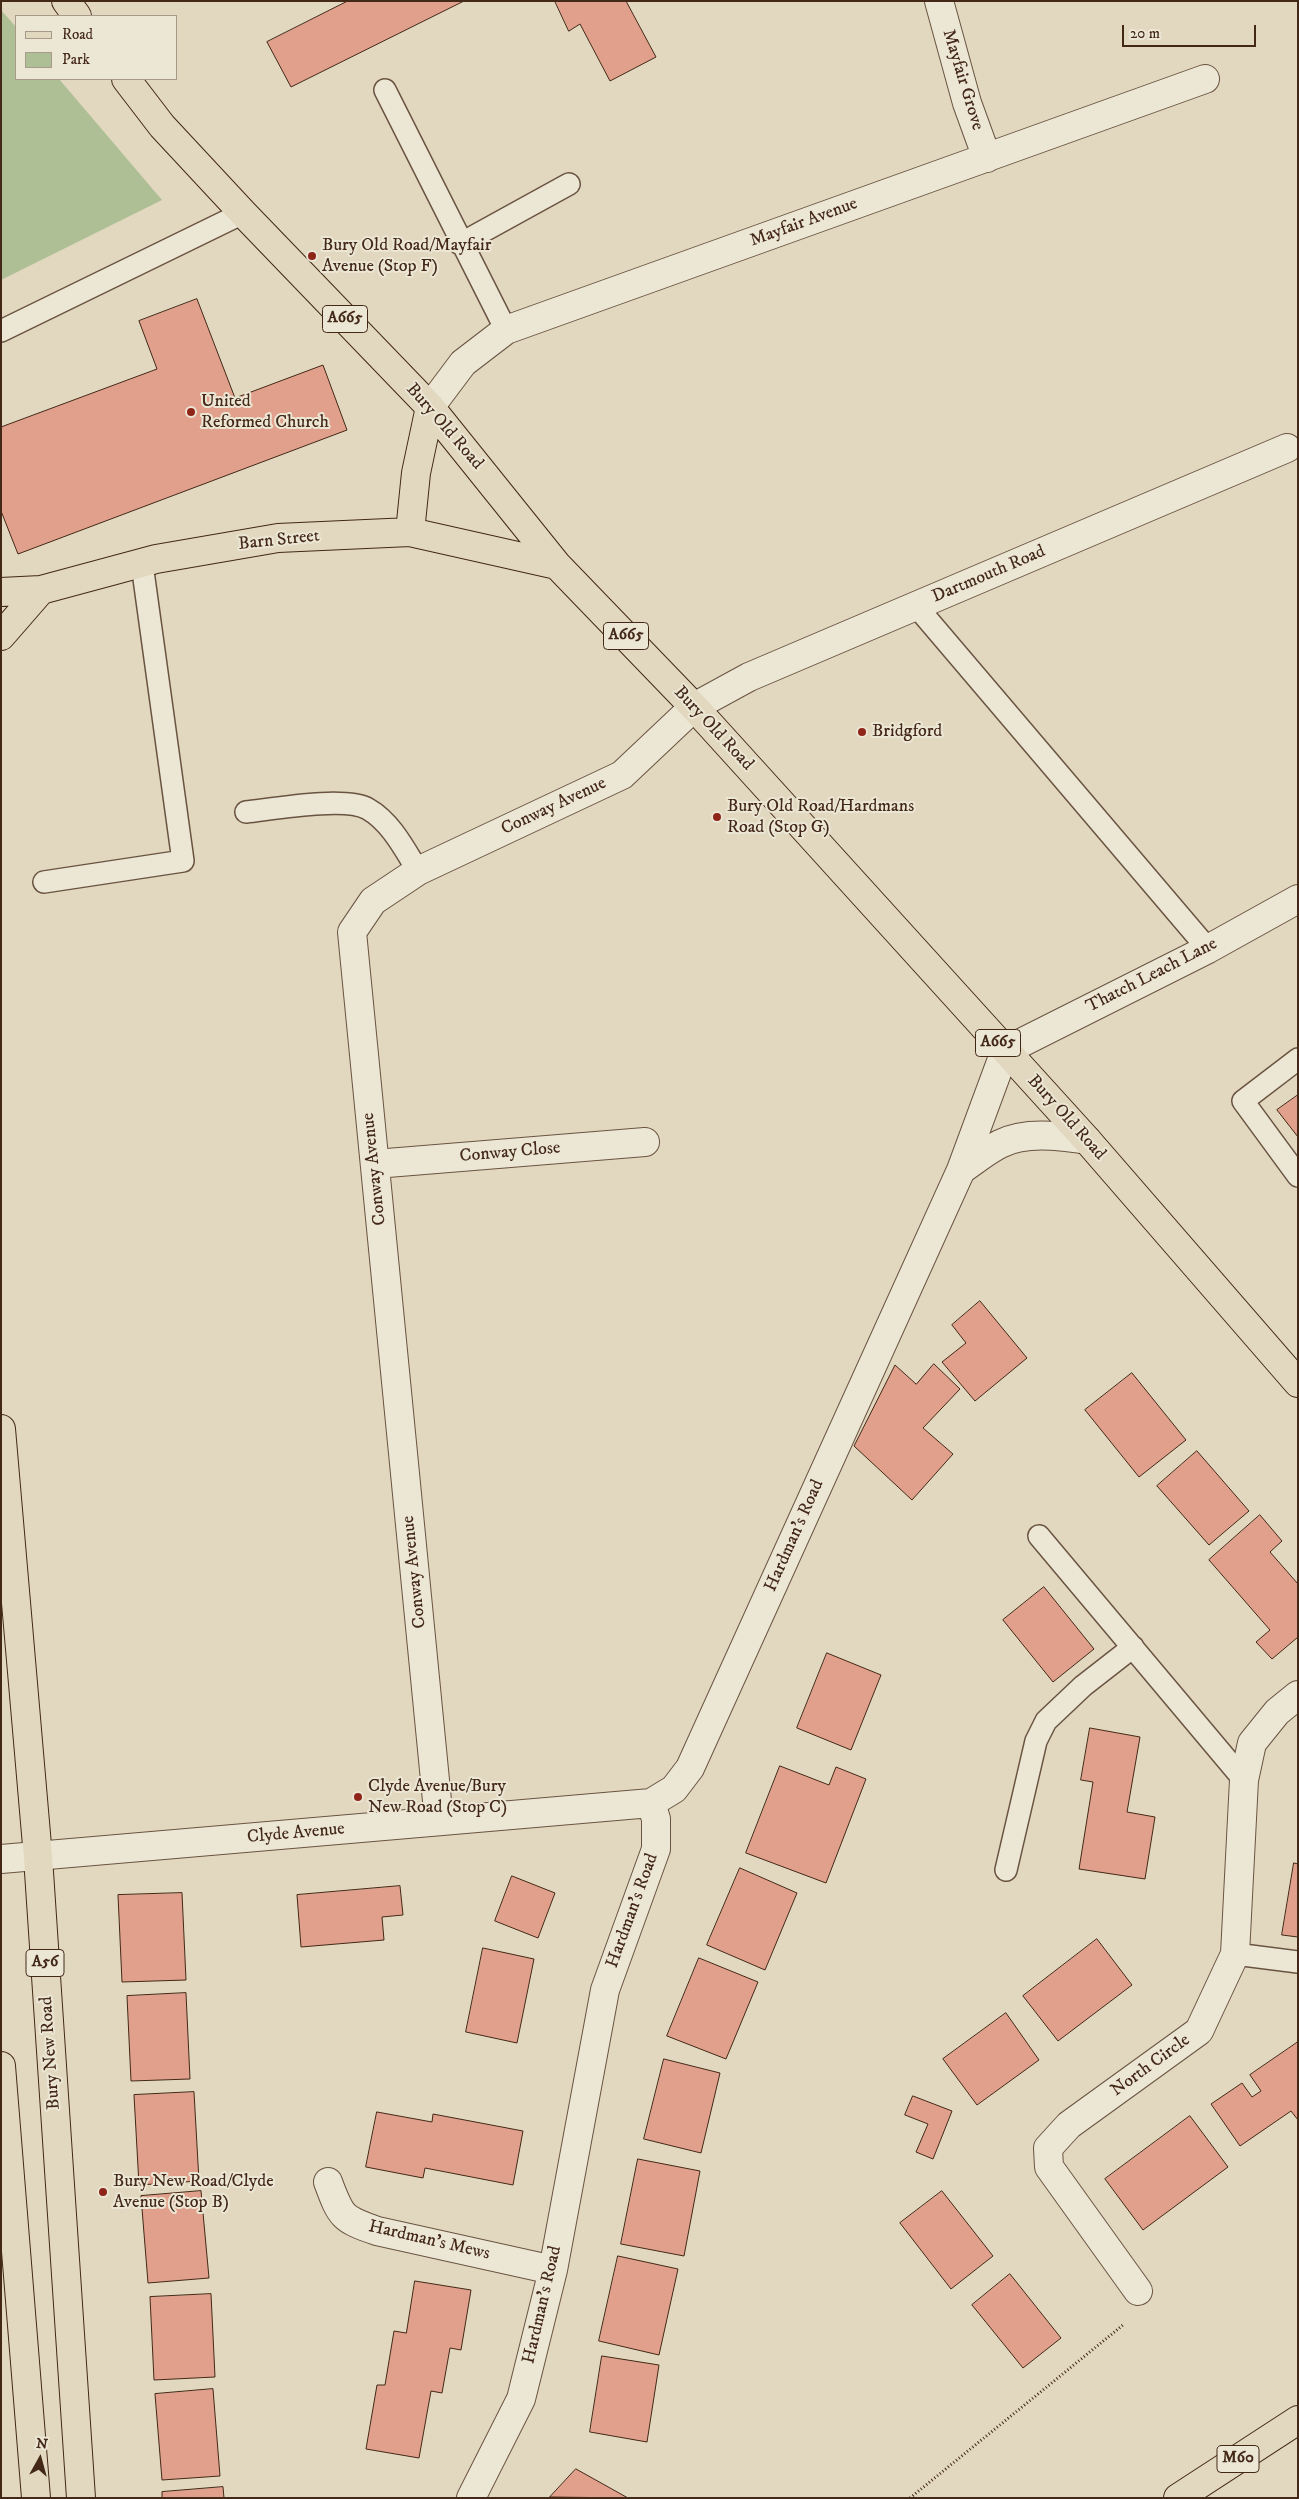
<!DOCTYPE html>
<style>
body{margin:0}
#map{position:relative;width:1299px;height:2499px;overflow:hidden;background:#e1d8bf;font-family:"IM FELL DW Pica",serif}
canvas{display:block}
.frame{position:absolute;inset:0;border:2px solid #432817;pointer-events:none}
.legend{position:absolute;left:15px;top:15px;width:162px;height:65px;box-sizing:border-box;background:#ece6d5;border:1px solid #a89a89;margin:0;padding:6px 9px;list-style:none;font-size:15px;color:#432817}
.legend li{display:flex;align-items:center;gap:10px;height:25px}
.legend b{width:25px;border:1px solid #a89a89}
.north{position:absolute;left:15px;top:2434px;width:50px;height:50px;-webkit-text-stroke:4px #ece6d5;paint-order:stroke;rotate:7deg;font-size:14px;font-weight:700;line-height:20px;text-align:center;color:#432817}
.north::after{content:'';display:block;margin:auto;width:18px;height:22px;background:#432817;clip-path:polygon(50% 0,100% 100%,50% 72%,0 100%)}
.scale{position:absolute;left:1122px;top:25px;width:134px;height:22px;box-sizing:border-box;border:2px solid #432817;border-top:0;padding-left:6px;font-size:15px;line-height:18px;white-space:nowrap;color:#432817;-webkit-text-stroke:4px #ece6d5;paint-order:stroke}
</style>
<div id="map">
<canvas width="1299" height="2499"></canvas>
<div class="frame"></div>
<ul class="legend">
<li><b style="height:6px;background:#e1d8bf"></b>Road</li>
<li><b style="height:14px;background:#aebf95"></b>Park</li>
</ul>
<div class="north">N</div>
<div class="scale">20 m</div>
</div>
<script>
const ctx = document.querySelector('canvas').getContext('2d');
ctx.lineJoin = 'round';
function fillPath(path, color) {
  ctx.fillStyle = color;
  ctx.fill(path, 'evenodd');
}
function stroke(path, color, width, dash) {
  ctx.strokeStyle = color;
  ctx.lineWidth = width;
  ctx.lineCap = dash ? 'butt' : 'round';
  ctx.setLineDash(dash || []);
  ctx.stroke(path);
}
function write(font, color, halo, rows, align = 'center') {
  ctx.font = font + ' "IM FELL DW Pica",serif';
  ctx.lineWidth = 4;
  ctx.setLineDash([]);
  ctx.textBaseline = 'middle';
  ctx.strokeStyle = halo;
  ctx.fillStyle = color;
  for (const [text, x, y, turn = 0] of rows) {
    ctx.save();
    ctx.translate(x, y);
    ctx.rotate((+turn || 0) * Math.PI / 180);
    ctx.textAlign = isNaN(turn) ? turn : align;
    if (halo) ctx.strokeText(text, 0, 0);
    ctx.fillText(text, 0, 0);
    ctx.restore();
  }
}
fillPath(new Path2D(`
 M1 10 16 27V79H59L162 200 1 280Z`), '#aebf95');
const building = new Path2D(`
 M348 1H464L291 87 267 42Z
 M555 1H626L656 57 610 81 580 24 569 31Z
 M197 299 235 398 323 365 347 430 18 554 1 511V427L157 369 139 321Z
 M1298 1095V1137L1277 1110Z
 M980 1301 1027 1358 975 1401 942 1362 966 1343 952 1325Z
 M934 1364 960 1389 923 1428 953 1454 912 1500 854 1446 895 1365 916 1384Z
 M1132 1373 1186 1440 1139 1477 1085 1410Z
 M1197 1451 1249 1511 1209 1545 1157 1486Z
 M1260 1515 1282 1541 1270 1552 1298 1584V1637L1272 1659 1256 1642 1270 1630 1209 1560Z
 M1044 1587 1094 1649 1053 1682 1003 1620Z
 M827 1653 881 1675 851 1750 797 1728Z
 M1090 1728 1140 1737 1127 1812 1155 1817 1145 1879 1079 1869 1093 1782 1081 1780Z
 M780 1766 829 1785 836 1767 866 1779 826 1883 746 1853Z
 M1294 1863 1298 1864V1937L1282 1935Z
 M740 1868 797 1893 765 1970 707 1945Z
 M512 1876 555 1893 538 1938 495 1921Z
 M400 1886 403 1915 382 1917 384 1940 301 1947 297 1895Z
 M182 1893 186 1980 122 1982 118 1895Z
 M1097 1939 1132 1985 1058 2041 1023 1996Z
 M483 1948 534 1959 517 2043 466 2032Z
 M699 1958 758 1982 726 2059 667 2036Z
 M186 1993 190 2079 131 2081 127 1996Z
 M1006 2013 1039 2060 977 2105 943 2059Z
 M1298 2042V2120L1291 2111 1240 2146 1211 2104 1242 2083 1252 2097 1261 2091 1250 2075Z
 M664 2059 720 2073 701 2153 644 2139Z
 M194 2092 199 2181 139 2185 134 2095Z
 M913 2096 952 2111 933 2159 916 2152 928 2124 905 2115Z
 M377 2112 432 2122 433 2114 523 2131 513 2185 425 2168 423 2178 366 2167Z
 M1190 2116 1228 2167 1143 2230 1105 2179Z
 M638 2159 700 2171 684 2256 621 2244Z
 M201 2191 209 2278 148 2283 141 2196Z
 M942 2191 993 2256 951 2289 900 2223Z
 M618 2256 678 2269 659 2355 599 2341Z
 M1010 2274 1061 2338 1023 2368 972 2305Z
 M415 2281 471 2290 461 2350 450 2348 442 2393 431 2391 419 2458 366 2449 377 2385H385L394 2331 406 2333Z
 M211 2294 215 2377 154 2380 150 2297Z
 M602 2356 659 2365 647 2442 590 2432Z
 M213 2389 220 2476 162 2480 155 2394Z
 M576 2469 628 2498 550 2497Z
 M223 2487 224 2498H162V2492Z`);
fillPath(building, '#e0a08b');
stroke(building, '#432817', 1);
const service = new Path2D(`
 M385 90 506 330
 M460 244 569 184
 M1 331 243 213
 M917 607 1208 949
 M246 812C273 809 346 796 368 809 391 822 405 850 418 871
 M44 882 183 861 142 564
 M1298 1059 1243 1101 1298 1176
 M1039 1536 1244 1780
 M1006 1870 1036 1741 1046 1721 1083 1686 1133 1647
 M1235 1954 1298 1962`);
const minor = new Path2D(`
 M939 1 967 103 987 158
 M430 407 463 363 506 330 1205 79
 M375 1164 645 1142
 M961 1170C973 1162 986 1151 1000 1144 1026 1131 1059 1136 1087 1140
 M439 1821 352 932 373 901 418 871 622 775 694 707 749 677 1287 448
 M1 1859 651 1803 674 1789 690 1768 961 1170 1005 1051
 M328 2182C341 2217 342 2219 377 2231L553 2270
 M1138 2291 1049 2167 1048 2148 1069 2125 1199 2031 1235 1954 1244 1780 1252 1743 1277 1712 1298 1695
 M471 2498 521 2399 553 2270 605 1990 656 1849V1819L651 1803`);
const tertiary = new Path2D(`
 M1005 1051 1208 949 1298 899`);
const primary = new Path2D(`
 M66 1 77 16
 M126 79 162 126 243 213 430 407 557 565 694 707 1087 1140 1298 1383
 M410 532 416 473 430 407
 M1 592 41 590 156 559 278 538 410 532 557 565
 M1 636 41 590`);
const trunk = new Path2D(`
 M1 1429 38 1857 81 2498
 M1 2066 36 2498`);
const motorway = new Path2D(`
 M1178 2498 1298 2420`);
stroke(service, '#6a5441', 24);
stroke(minor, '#6a5441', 30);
stroke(tertiary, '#6a5441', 30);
stroke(primary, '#432817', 30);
stroke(trunk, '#432817', 30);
stroke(motorway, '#432817', 30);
stroke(new Path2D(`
 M910 2498 1123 2325`), '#432817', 3, [1, 2.5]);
stroke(service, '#ece6d5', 21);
stroke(minor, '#ece6d5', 28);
stroke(tertiary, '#ece6d5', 28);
stroke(primary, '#e1d8bf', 28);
stroke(trunk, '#e1d8bf', 28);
stroke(motorway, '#e1d8bf', 28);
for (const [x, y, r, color] of [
 [312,256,5,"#8f2418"],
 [191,412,5,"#8f2418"],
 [862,732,5,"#8f2418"],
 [717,817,5,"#8f2418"],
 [358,1797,5,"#8f2418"],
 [103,2192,5,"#8f2418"]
]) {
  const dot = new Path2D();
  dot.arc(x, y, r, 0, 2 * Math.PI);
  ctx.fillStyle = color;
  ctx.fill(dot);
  stroke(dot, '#ece6d5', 2);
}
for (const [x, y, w] of [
 [345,319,45],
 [626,636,45],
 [998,1043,45],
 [45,1963,38],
 [1238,2459,42]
]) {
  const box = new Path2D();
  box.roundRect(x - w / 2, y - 13.5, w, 27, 4);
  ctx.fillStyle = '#ece6d5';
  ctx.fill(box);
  stroke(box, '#432817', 1);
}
write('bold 16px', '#432817', null, [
 ["A665",345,319],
 ["A665",626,636],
 ["A665",998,1043],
 ["A56",45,1963],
 ["M60",1238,2459]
]);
write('18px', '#432817', '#ece6d5', [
 ["Mayfair Grove",962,80,73],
 ["Mayfair Avenue",804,223,-20],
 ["Bury Old Road",444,427,49],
 ["Barn Street",279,541,-6],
 ["Dartmouth Road",989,575,-23],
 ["Bury Old Road",713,729,47],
 ["Conway Avenue",554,807,-25],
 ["Thatch Leach Lane",1152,976,-27],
 ["Bury Old Road",1066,1118,48],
 ["Conway Close",510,1153,-5],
 ["Conway Avenue",375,1169,-96],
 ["Hardman's Road",795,1536,-66],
 ["Conway Avenue",415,1572,-96],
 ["Clyde Avenue",296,1834,-5],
 ["Hardman's Road",633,1911,-70],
 ["Bury New Road",51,2053,-94],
 ["North Circle",1151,2066,-36],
 ["Hardman's Mews",429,2241,13],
 ["Hardman's Road",543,2305,-77]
]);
write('18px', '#432817', '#ece6d5', [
 ["Bury Old Road/Mayfair",322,246],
 ["Avenue (Stop F)",322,267],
 ["United",201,402],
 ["Reformed Church",201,423],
 ["Bridgford",872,732],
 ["Bury Old Road/Hardmans",727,807],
 ["Road (Stop G)",727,828],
 ["Clyde Avenue/Bury",368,1787],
 ["New Road (Stop C)",368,1808],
 ["Bury New Road/Clyde",113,2182],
 ["Avenue (Stop B)",113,2203]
], 'left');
</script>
